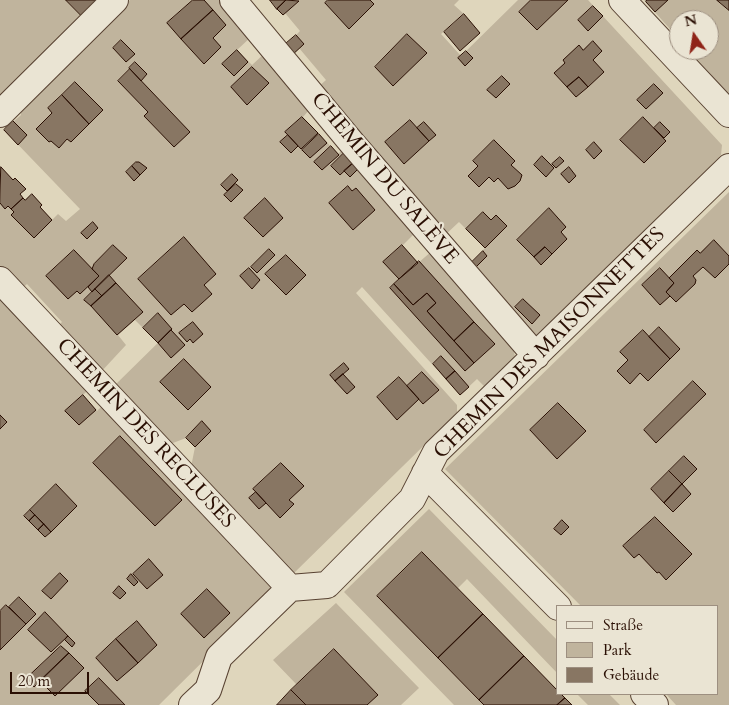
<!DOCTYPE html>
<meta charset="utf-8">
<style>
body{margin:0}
#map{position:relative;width:729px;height:705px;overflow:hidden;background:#dfd6bc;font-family:Cardo,serif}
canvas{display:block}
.legend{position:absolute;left:556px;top:605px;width:162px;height:90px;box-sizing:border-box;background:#eae4d3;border:1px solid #9d8f80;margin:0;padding:6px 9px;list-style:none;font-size:15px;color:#2a0f03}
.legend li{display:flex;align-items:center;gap:10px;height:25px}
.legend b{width:25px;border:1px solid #9d8f80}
.north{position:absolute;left:669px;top:10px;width:50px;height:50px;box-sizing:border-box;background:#eae4d3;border:1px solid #9d8f80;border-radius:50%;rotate:347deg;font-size:14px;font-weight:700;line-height:20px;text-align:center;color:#2a0f03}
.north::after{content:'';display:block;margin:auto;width:18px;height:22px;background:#8f2418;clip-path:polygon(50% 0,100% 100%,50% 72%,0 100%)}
.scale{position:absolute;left:10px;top:672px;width:79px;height:22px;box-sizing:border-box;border:2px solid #2a0f03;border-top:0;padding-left:6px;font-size:15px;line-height:18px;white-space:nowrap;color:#2a0f03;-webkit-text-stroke:4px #eae4d3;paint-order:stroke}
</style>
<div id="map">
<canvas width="729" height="705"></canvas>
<ul class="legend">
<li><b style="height:6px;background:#eae4d3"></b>Straße</li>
<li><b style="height:14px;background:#c0b49d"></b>Park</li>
<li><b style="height:14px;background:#887663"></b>Gebäude</li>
</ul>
<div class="north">N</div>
<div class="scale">20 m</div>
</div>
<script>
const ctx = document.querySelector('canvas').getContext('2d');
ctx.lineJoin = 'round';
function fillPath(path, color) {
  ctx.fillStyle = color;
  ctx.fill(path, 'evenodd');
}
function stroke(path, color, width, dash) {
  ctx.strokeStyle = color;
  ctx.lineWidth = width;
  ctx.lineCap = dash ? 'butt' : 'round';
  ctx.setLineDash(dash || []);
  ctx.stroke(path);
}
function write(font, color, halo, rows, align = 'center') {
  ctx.font = font + ' Cardo,serif';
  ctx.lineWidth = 4.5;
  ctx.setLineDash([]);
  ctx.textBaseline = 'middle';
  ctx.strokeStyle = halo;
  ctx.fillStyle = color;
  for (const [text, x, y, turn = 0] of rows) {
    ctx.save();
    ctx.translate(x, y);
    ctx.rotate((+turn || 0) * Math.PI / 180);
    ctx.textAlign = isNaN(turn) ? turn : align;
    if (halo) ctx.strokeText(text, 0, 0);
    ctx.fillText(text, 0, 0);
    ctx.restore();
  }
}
fillPath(new Path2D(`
 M0 0H100L0 98Z
 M130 0H222L252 36 237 50 252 65 265 53 311 108 303 117 338 154 346 146 418 230 402 246 418 263 432 251 513 347 515 357 484 386 477 379 460 395 362 287 356 293 457 405V413L294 573 190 472 195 447 186 438 165 446 113 387 172 329 158 314 143 328 135 320 118 335 126 345 100 373 57 327 62 322 27 284 19 291 0 272V203L5 208 8 206 14 212 11 215 34 238 58 214 66 221 80 209 4 130 21 115 20 107Z
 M298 0H459L454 5 464 14 441 34 461 56 518 0H588L722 145 721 155 537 336 528 335 469 265 485 248 459 222 444 236 317 88 326 80 299 48 304 44 296 35 300 31 285 13Z
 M644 0H729V95L689 50H709V20H679V39Z
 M729 192V705H676L666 694H718V606H581L445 469Z
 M0 295 89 389 83 395 97 411 103 405 275 582 274 591 159 705H0Z
 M429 509 558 641V674L467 579 458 588 422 552 377 596 484 705H454L344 592Z
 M336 603 419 688 401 705H367L378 695 334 649 297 685 273 660Z
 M577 694H609L620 705H588Z`), '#c0b49d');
const building = new Path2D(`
 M66 0H95L96 1 81 15Z
 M193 0H204L213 10 181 39 167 23Z
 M270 0H286L277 9Z
 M286 0 299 1 283 15 277 9Z
 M328 0H370L374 4 349 29 325 3Z
 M531 0H568L537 30 519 12Z
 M647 0H668L655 12 646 2Z
 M717 0H729V10Z
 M593 6 603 16 588 31 578 20Z
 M213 10 226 25 213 38 221 47 204 64 181 39Z
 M464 14 480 33 460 51 444 32Z
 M407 34 427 53 393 86 375 67Z
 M296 35 304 44 290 57 282 47Z
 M121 40 135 54 126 62 113 48Z
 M593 41 602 51 593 60 604 72 588 87 579 77 567 87 554 73 565 63 563 60 579 45 583 50Z
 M237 50 248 62 234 76 222 64Z
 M466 51 473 58 465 66 458 58Z
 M135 62 147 74 141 81 129 68Z
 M252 67 269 83 247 105 231 87Z
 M130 69 190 132 174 147 144 116 148 112 118 81Z
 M502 76 510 84 496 98 487 90Z
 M579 77 588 87 576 97 567 87Z
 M75 82 103 110 89 124 62 95Z
 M654 84 663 93 646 109 637 100Z
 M62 95 89 124 71 142 67 139 59 148 51 141 49 142 36 129 52 113 48 108Z
 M302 117 318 133 301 149 285 132Z
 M643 117 666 141 644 163 620 140Z
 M410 120 429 141 404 164 385 142Z
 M13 121 27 135 18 145 4 130Z
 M424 122 436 135 429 141 417 128Z
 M660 122 670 132 664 138 654 128Z
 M319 134 327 143 310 158 302 150Z
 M288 135 298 146 291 153 280 142Z
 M494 140 515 161 511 165 522 175 520 181 515 186 508 189 498 178 494 182 489 177 479 187 468 176 478 166 473 161Z
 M594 142 602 151 594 159 586 150Z
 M331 146 339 155 322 170 314 162Z
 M344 153 353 163 340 175 331 166Z
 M542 156 554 168 546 177 534 165Z
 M560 157 564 161 556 168 552 164Z
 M136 162H139L147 168 140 175 132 166Z
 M353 163 362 165 350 177 344 171Z
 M132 166 140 175 134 181 126 172Z
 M1 167 13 180 15 178 26 189 20 194 23 198 11 209 8 206 5 209 0 203Z
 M569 167 576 176 569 183 561 174Z
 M232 174 238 180 227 191 221 185Z
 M236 184 243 190 231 202 224 195Z
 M348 186 352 191 356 188 375 210 353 230 329 203Z
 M32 194 42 205 40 207 52 220 34 238 11 215 14 212 11 209 23 198 25 200Z
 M265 198 283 218 263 237 244 218Z
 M549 208 566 227 561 232 567 239 552 254 545 247 534 257 517 240Z
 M483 212 491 220 496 215 507 226 485 248 466 229Z
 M93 222 98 228 87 239 81 233Z
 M184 237 216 274 204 285 212 294 192 312 184 304 171 315 138 279Z
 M714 240 729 256V264L715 278 703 267 693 276 696 280 695 284 676 302 666 292 674 283 669 278 697 250 700 253Z
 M113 245 127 258 92 292 88 287 99 276 92 269 94 264Z
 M402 245 418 263 399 279 383 262Z
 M545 247 552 254 541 265 534 257Z
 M269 249 275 255 257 273 251 267Z
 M74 250 99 276 80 294 77 291 68 299 46 276Z
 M483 251 487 256 473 270 469 265Z
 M286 255 306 275 286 295 265 274Z
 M419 261 474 322 454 341 427 311 436 303 427 293 413 305 394 284Z
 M249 268 260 280 252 289 240 276Z
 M660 268 674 283 666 292 670 296 660 305 642 285Z
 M109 275 116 283 102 296 95 289Z
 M116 283 143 312 117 335 91 306Z
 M394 284 413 305 427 293 436 303 427 311 474 363 465 371 390 288Z
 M95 289 102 296 91 306 84 300Z
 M523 299 540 315 532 324 515 307Z
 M158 313 172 329 158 343 143 328Z
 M193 322 203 334 193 343 190 339 187 342 179 333Z
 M474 322 495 344 474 363 454 341Z
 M659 327 680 349 670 359 649 337Z
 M171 330 185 345 171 358 158 343Z
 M643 330 670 359 648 381 640 373 630 384 617 371 628 360 620 352Z
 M441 356 455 371 446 379 433 364Z
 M184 359 211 387 188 410 160 382Z
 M344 363 349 369 335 381 330 375Z
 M455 371 469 387 460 395 446 379Z
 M422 372 439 390 423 404 407 386Z
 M343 374 355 387 347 394 335 381Z
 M399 377 419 399 397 420 377 397Z
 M693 381 706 394 656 443 644 430Z
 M83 395 96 410 79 425 65 411Z
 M558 403 586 431 557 459 530 430Z
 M0 415 7 422 0 429Z
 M202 421 211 431 195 447 186 438Z
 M120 436 182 500 155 526 93 463Z
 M684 456 697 469 682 484 669 471Z
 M281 463 304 486 289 500 294 504 280 518 253 489Z
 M669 471 682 484 664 503 651 489Z
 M56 484 77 506 51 532 30 510Z
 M682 484 691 494 673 512 664 503Z
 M256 492 266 503 259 509 249 498Z
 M30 510 35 515 29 521 24 516Z
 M35 515 44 524 38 530 29 521Z
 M655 517 692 554 666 580 659 572 657 573 639 554 634 558 623 546Z
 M562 520 569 527 561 535 554 529Z
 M44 524 51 532 45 537 38 530Z
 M422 552 483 614 438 658 377 596Z
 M149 559 163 575 147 589 133 574Z
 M60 573 68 581 51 599 42 591Z
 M131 574 138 582 134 586 127 579Z
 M119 586 126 593 120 599 113 593Z
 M207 589 230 613 204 638 181 614Z
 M19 597 36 614 26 624 9 607Z
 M6 605 26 624 0 650V611Z
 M45 612 68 636 51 652 28 630Z
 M483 614 524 656 479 700 438 658Z
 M137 621 157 645 138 663 116 639Z
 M68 636 75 643 72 647 65 640Z
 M116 639 138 663 117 681 96 658Z
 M61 646 69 653 34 687 27 678Z
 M334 649 378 695 367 705H306L291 690Z
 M69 653 84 668 55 696 40 681Z
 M524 656 558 691V694H561L565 698 557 705H484L479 700Z
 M99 678 125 705H99L85 691Z
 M291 690 306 705H277Z
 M565 698 572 705H557Z`);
fillPath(building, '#887663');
stroke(building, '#2a0f03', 1);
const minor = new Path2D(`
 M233 0 351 142 536 356
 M622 0 729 114
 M0 114 115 0
 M0 280 290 588
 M425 473 558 607
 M644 694 655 705
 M192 705 208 690 219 657 290 588 327 585 412 499 436 452 729 167`);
stroke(minor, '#574131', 28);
stroke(minor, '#eae4d3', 26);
write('21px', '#2a0f03', '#eae4d3', [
 ["CHEMIN DU SALÈVE",384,179,50],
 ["CHEMIN DES MAISONNETTES",550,344,-45],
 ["CHEMIN DES RECLUSES",145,434,47]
]);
</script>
